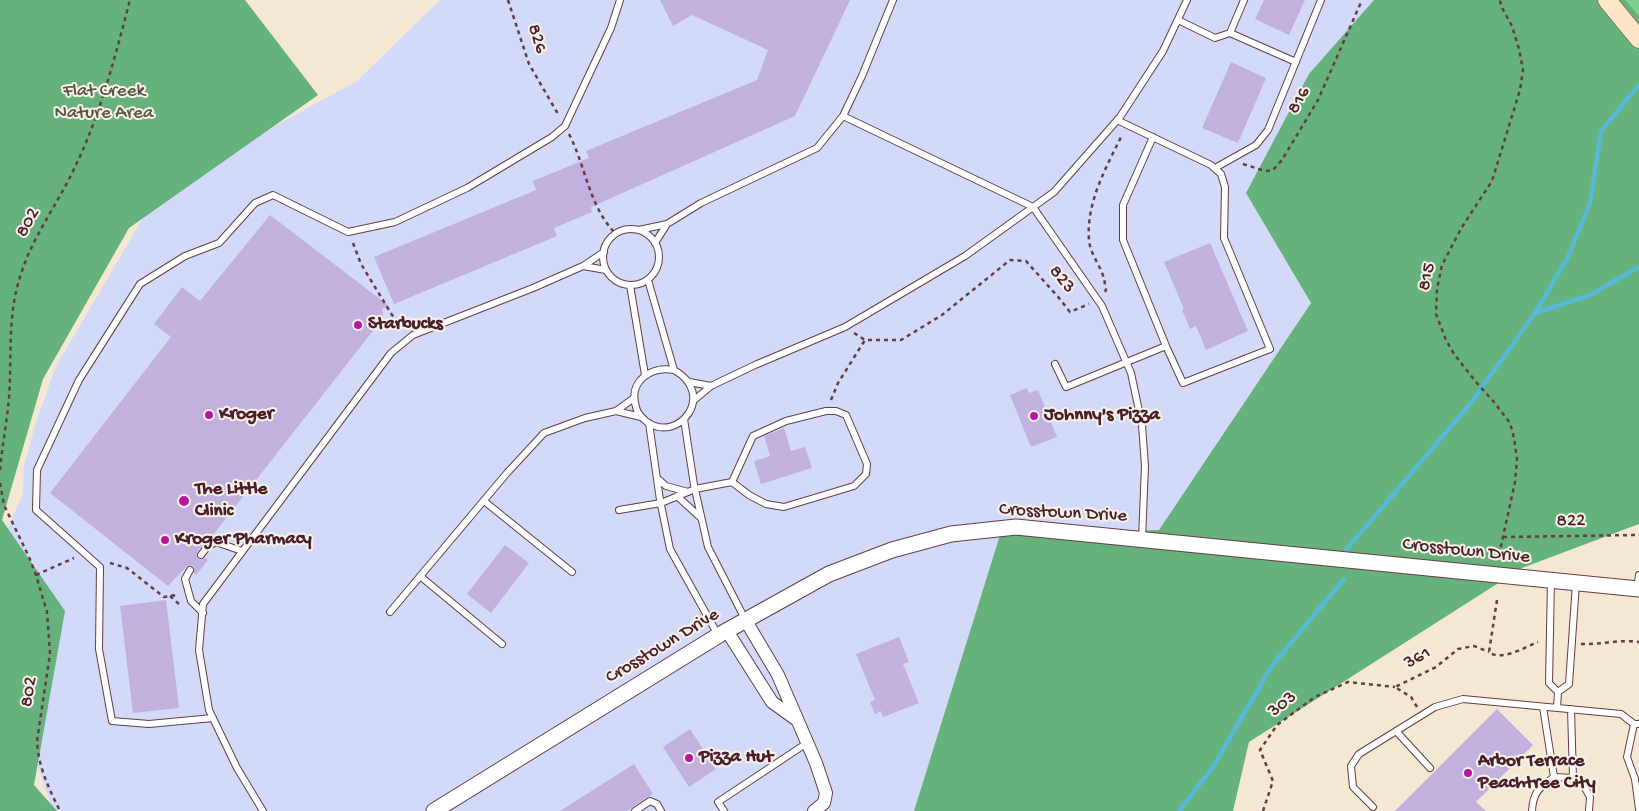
<!DOCTYPE html>
<style>
body{margin:0}
canvas{display:block;background:#f4e8d3}
</style>
<canvas width="1639" height="811"></canvas>
<script>
const ctx = document.querySelector('canvas').getContext('2d');
ctx.lineJoin = 'round';
function fillPath(path, color) {
  ctx.fillStyle = color;
  ctx.fill(path, 'evenodd');
}
function stroke(path, color, width, dash) {
  ctx.strokeStyle = color;
  ctx.lineWidth = width;
  ctx.lineCap = dash ? 'butt' : 'round';
  ctx.setLineDash(dash || []);
  ctx.stroke(path);
}
function write(font, color, halo, rows, align = 'center') {
  ctx.font = font + ' "Gochi Hand",sans-serif';
  ctx.lineWidth = 4;
  ctx.setLineDash([]);
  ctx.textBaseline = 'middle';
  ctx.strokeStyle = halo;
  ctx.fillStyle = color;
  for (const [text, x, y, turn = 0] of rows) {
    ctx.save();
    ctx.translate(x, y);
    ctx.rotate((+turn || 0) * Math.PI / 180);
    ctx.textAlign = isNaN(turn) ? turn : align;
    if (halo) ctx.strokeText(text, 0, 0);
    ctx.fillText(text, 0, 0);
    ctx.restore();
  }
}
fillPath(new Path2D(`
 M440 0H1374L1247 193 1311 303 1159 530 1000 535 914 811H53L0 654V545L23 494 24 466 35 426 55 368 160 189 357 81Z`), '#d2d9f9');
fillPath(new Path2D(`
 M1626 0H1639V16Z`), '#7ed092');
fillPath(new Path2D(`
 M0 0H245L318 95 129 228 43 379 2 520 65 611 34 785 57 811H0Z
 M1374 0H1626L1639 16V524L1522 568 1249 742 1233 811H914L1000 535 1159 530 1311 303 1246 193 1309 74Z`), '#66b27c');
stroke(new Path2D(`
 M1535 313 1590 295 1639 267
 M1346 550 1471 403 1535 313 1568 257 1590 203 1601 131 1639 85
 M1179 811 1213 767 1271 667 1344 579`), '#56b8d4', 4.5);
fillPath(new Path2D(`
 M660 0H850L795 116 591 207 592 212 554 228 557 236 394 304 374 257 536 190 533 181 589 158 586 151 757 80 768 50 692 15 673 26Z
 M1264 0H1305L1289 35 1255 19Z
 M1231 62 1266 78 1238 143 1202 128Z
 M270 215 389 306 382 309 383 318 209 540 203 544 197 552 196 555 198 559 201 560 205 558 208 560 196 575 194 573V567L190 565 187 566 168 586 50 493 171 337 154 324 182 287 200 301Z
 M1210 243 1248 331 1206 350 1196 326 1190 329 1182 310 1184 309 1164 262Z
 M1027 388 1029 393 1038 390 1057 437 1031 447 1010 395Z
 M784 428 791 451 805 447 812 468 761 484 754 461 770 456 764 436Z
 M505 545 529 563 491 613 467 594Z
 M166 600 179 708 133 713 120 606Z
 M899 637 909 662 903 664 919 703 883 717 881 711 875 714 870 702 875 700 856 654Z
 M1497 709 1533 745 1476 802 1486 811H1395Z
 M690 729 716 769 689 787 663 747Z
 M634 764 653 794 627 811H560Z`), '#c2b1df');
const service = new Path2D(`
 M1178 20 1215 38 1230 33 1244 0
 M1230 33 1296 62
 M843 116 1033 207 1102 306 1131 373 1142 425 1145 466 1142 539
 M1153 137 1123 205V240L1166 346
 M1215 168 1256 145 1268 130 1321 0
 M603 257a28 28 0 1 1 56 0a28 28 0 1 1-56 0Z
 M639 230 667 224 701 203 817 148 843 116 862 76 893 0
 M655 243 667 224
 M583 266 606 270
 M648 280 674 370C717 394 679 444 647 422 642 418 637 413 636 407 628 381 651 366 674 370
 M630 285 645 375
 M1055 364 1066 387 1166 346 1183 383 1270 349 1224 238 1225 187 1221 174 1211 165 1117 120
 M689 382 711 386
 M693 401 711 386 755 365 845 327 965 256 1054 192 1120 117 1163 51 1187 0
 M616 411 641 417
 M826 411H836L846 415 867 464 866 474 854 486 784 507 766 504 749 495 732 482 753 436 786 421Z
 M684 419 694 485 708 547 746 621
 M649 423 660 500 670 549 718 635
 M657 478 666 486 688 492
 M677 496 701 518
 M484 501 572 572
 M619 510 661 503 695 489 732 482
 M201 555 207 547 216 542 242 551
 M190 570 185 579 191 601 203 613
 M420 576 502 644
 M1551 580 1549 683 1558 692
 M1637 589 1639 575
 M390 612 507 473 544 433 585 418 616 411 634 398
 M1558 692 1569 684 1576 583
 M1557 708 1558 692
 M1571 709 1573 778 1580 779 1590 797 1589 811
 M213 718 149 724 112 721 99 649 100 567 36 510 37 470 79 380 140 284 185 256 219 243 255 203 273 195 348 232 395 222 467 188 552 137 565 126 611 28 620 0
 M1634 724 1627 757 1635 779 1639 809
 M1396 731 1430 768
 M1554 777 1573 778
 M1373 807 1353 787 1351 766 1359 754 1435 707 1463 699 1621 714 1634 724H1639
 M263 811 237 768 209 710 199 650 203 604 391 353 413 335 533 288 583 266 604 252
 M635 811 650 801 657 804 661 811
 M724 811 718 802 807 743
 M1532 811C1533 792 1539 788 1554 777L1543 707`);
const minor = new Path2D(`
 M746 621 778 675 816 763 826 793 824 803 814 811
 M727 631 772 702 797 720`);
const tertiary = new Path2D(`
 M434 811 719 635 829 574 892 550 951 534 1016 527 1639 589`);
const secondary = new Path2D(`
 M1607 0 1639 39`);
stroke(service, '#643d44', 8);
stroke(minor, '#643d44', 14);
stroke(tertiary, '#643d44', 17);
stroke(secondary, '#643d44', 19);
stroke(new Path2D(`
 M508 0 529 64 558 114
 M569 134C586 167 589 207 616 234
 M1243 164 1265 171 1273 170 1282 160 1318 100 1362 0
 M353 243 361 264 392 315 406 328
 M1105 292 1106 290C1105 287 1105 282 1104 279 1101 266 1090 254 1089 240 1086 202 1106 168 1122 135
 M854 333 865 340H901L942 315 1010 260 1026 261 1059 298 1070 312 1089 304
 M831 400 838 383 865 340
 M0 470C2 446 7 422 9 398 12 357 7 314 21 274 33 236 57 205 74 169 100 116 115 57 130 0
 M0 483 4 505 29 557 36 575 47 612 50 654 37 741C38 766 49 789 60 811
 M1503 537 1639 535
 M1499 555 1515 482 1517 459 1514 438 1510 423 1494 402 1476 382 1454 354 1446 340 1436 314 1437 289 1442 265 1462 227 1492 181 1520 90 1523 70 1519 49 1512 26 1501 6 1500 0
 M110 563 127 568 164 597 176 595
 M36 575 74 558
 M170 596 180 605
 M1497 600 1489 652C1501 662 1525 647 1538 642
 M1581 644C1600 645 1620 639 1639 642
 M1417 707 1411 697 1395 687 1436 667 1458 649 1474 646 1489 652
 M1263 811 1273 781 1260 750 1277 725 1315 697 1348 682 1395 687`), '#643d44', 2.5, [4, 4]);
stroke(service, '#fff', 6);
stroke(minor, '#fff', 12);
stroke(tertiary, '#fff', 15);
stroke(secondary, '#ffe4c6', 18);
for (const [x, y, r, color] of [
 [358,325,5,"#b5179e"],
 [209,415,5,"#b5179e"],
 [1034,416,5,"#b5179e"],
 [184,501,6,"#b5179e"],
 [165,540,5,"#b5179e"],
 [689,758,5,"#b5179e"],
 [1468,773,5,"#b5179e"]
]) {
  const dot = new Path2D();
  dot.arc(x, y, r, 0, 2 * Math.PI);
  ctx.fillStyle = color;
  ctx.fill(dot);
  stroke(dot, '#f7f3e8', 2);
}
write('19px', '#4a1f2b', '#f7f3e8', [
 ["826",536,39,72],
 ["816",1300,101,-61],
 ["802",29,223,-62],
 ["815",1428,277,-78],
 ["823",1061,280,50],
 ["Crosstown Drive",1063,514,3],
 ["822",1571,522,-1],
 ["Crosstown Drive",1466,552,6],
 ["Crosstown Drive",663,647,-31],
 ["361",1418,659,-28],
 ["802",30,692,-81],
 ["303",1283,705,-39]
]);
write('19px', '#5a544a', '#f7f3e8', [
 ["Flat Creek",104,92],
 ["Nature Area",104,114]
]);
write('bold 19px', '#4a1f2b', '#f7f3e8', [
 ["Starbucks",368,325],
 ["Kroger",219,415],
 ["Johnny's Pizza",1044,416],
 ["The Little",195,490],
 ["Clinic",195,512],
 ["Kroger Pharmacy",175,540],
 ["Pizza Hut",699,758],
 ["Arbor Terrace",1478,762],
 ["Peachtree City",1478,784]
], 'left');
</script>
